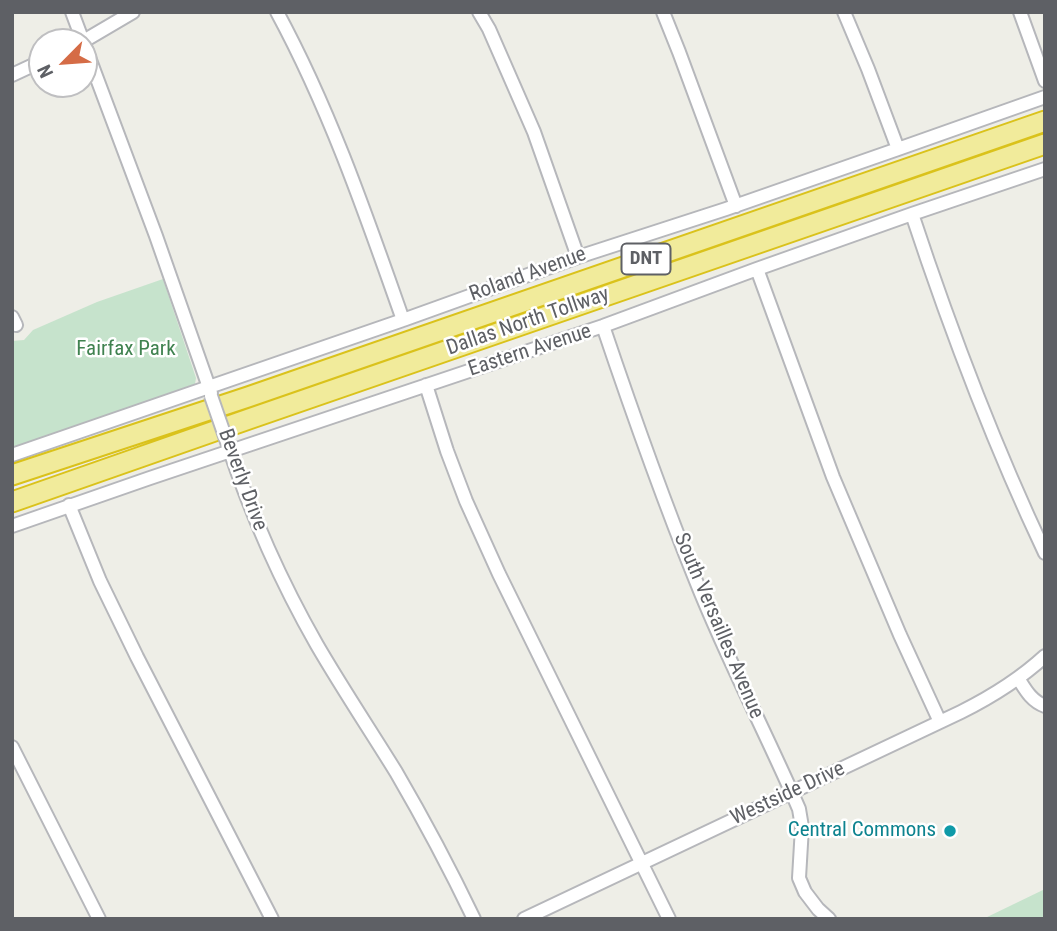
<!DOCTYPE html>
<style>
body{margin:0}
#map{position:relative;width:1057px;height:931px;overflow:hidden;background:#eeeee7;font-family:"Roboto Condensed",sans-serif}
canvas{display:block}
.frame{position:absolute;inset:0;border:14px solid #5e6065;pointer-events:none}
.north{position:absolute;left:28px;top:28px;width:70px;height:70px;box-sizing:border-box;background:#fff;border:2px solid #bfbfc1;border-radius:50%;rotate:245deg;font-size:19px;font-weight:700;line-height:28px;text-align:center;color:#5e6065}
.north::after{content:'';display:block;margin:auto;width:24px;height:32px;background:#d56c46;clip-path:polygon(50% 0,100% 100%,50% 72%,0 100%)}
</style>
<div id="map">
<canvas width="1057" height="931"></canvas>
<div class="frame"></div>
<div class="north">N</div>
</div>
<script>
const ctx = document.querySelector('canvas').getContext('2d');
ctx.lineJoin = 'round';
function fillPath(path, color) {
  ctx.fillStyle = color;
  ctx.fill(path, 'evenodd');
}
function stroke(path, color, width, dash) {
  ctx.strokeStyle = color;
  ctx.lineWidth = width;
  ctx.lineCap = dash ? 'butt' : 'round';
  ctx.setLineDash(dash || []);
  ctx.stroke(path);
}
function write(font, color, halo, rows, align = 'center') {
  ctx.font = font + ' "Roboto Condensed",sans-serif';
  ctx.lineWidth = 5;
  ctx.setLineDash([]);
  ctx.textBaseline = 'middle';
  ctx.strokeStyle = halo;
  ctx.fillStyle = color;
  for (const [text, x, y, turn = 0] of rows) {
    ctx.save();
    ctx.translate(x, y);
    ctx.rotate((+turn || 0) * Math.PI / 180);
    ctx.textAlign = isNaN(turn) ? turn : align;
    if (halo) ctx.strokeText(text, 0, 0);
    ctx.fillText(text, 0, 0);
    ctx.restore();
  }
}
fillPath(new Path2D(`
 M163 279 196 378 195 384 12 448V341L24 340 33 330 97 302Z
 M1045 889V919H983Z`), '#c6e3cc');
const minor = new Path2D(`
 M72 12 156 236 211 393
 M277 12C330 110 366 215 403 320
 M479 12 489 29 534 132 578 257
 M663 12 679 52 736 206
 M844 12 868 69 898 149
 M1020 12 1045 81
 M82 42 133 12
 M12 75 42 61
 M912 214C950 329 993 443 1045 553
 M757 269 833 477 900 635 940 722
 M12 317 16 325
 M603 326C632 412 662 497 696 581 727 659 766 733 799 809L802 827 799 878 805 892 818 909 829 919
 M426 385 447 451 466 501 499 574 669 919
 M228 445C251 514 281 582 317 645 342 688 370 730 396 772 424 820 450 869 474 919
 M12 455 403 320 578 257 726 209 898 149 1045 97
 M69 505 100 581 137 657 272 919
 M12 526 150 478 603 326 757 269 912 214 1045 169
 M1018 678C1025 689 1031 701 1045 706
 M12 747 99 919
 M524 919 961 712C991 697 1020 679 1045 656`);
const highway = new Path2D(`
 M12 475 248 397 1045 121
 M12 502 249 419 1045 144`);
stroke(minor, '#b6b7bb', 16);
stroke(highway, '#dac21b', 23);
stroke(minor, '#fff', 12);
stroke(highway, '#f1eb9b', 19);
const minorBridge = new Path2D(`
 M211 396 228 445`);
stroke(minorBridge, '#b6b7bb', 16, []);
stroke(minorBridge, '#fff', 12);
for (const [x, y, r, color] of [
 [950,831,7,"#0f9aa8"]
]) {
  const dot = new Path2D();
  dot.arc(x, y, r, 0, 2 * Math.PI);
  ctx.fillStyle = color;
  ctx.fill(dot);
  stroke(dot, '#fff', 2.5);
}
for (const [x, y, w] of [
 [646,259,49]
]) {
  const box = new Path2D();
  box.roundRect(x - w / 2, y - 15.5, w, 31, 5);
  ctx.fillStyle = '#fff';
  ctx.fill(box);
  stroke(box, '#5e6065', 2);
}
write('bold 19px', '#5e6065', null, [
 ["DNT",646,259]
]);
write('21px', '#5e6065', '#fff', [
 ["Roland Avenue",528,275,-20],
 ["Dallas North Tollway",528,322,-19],
 ["Eastern Avenue",530,351,-18],
 ["Beverly Drive",242,480,70],
 ["South Versailles Avenue",718,626,67],
 ["Westside Drive",788,794,-25]
]);
write('21px', '#408250', '#fff', [
 ["Fairfax Park",126,350]
]);
write('21px', '#0d838f', '#fff', [
 ["Central Commons",936,831]
], 'right');
</script>
